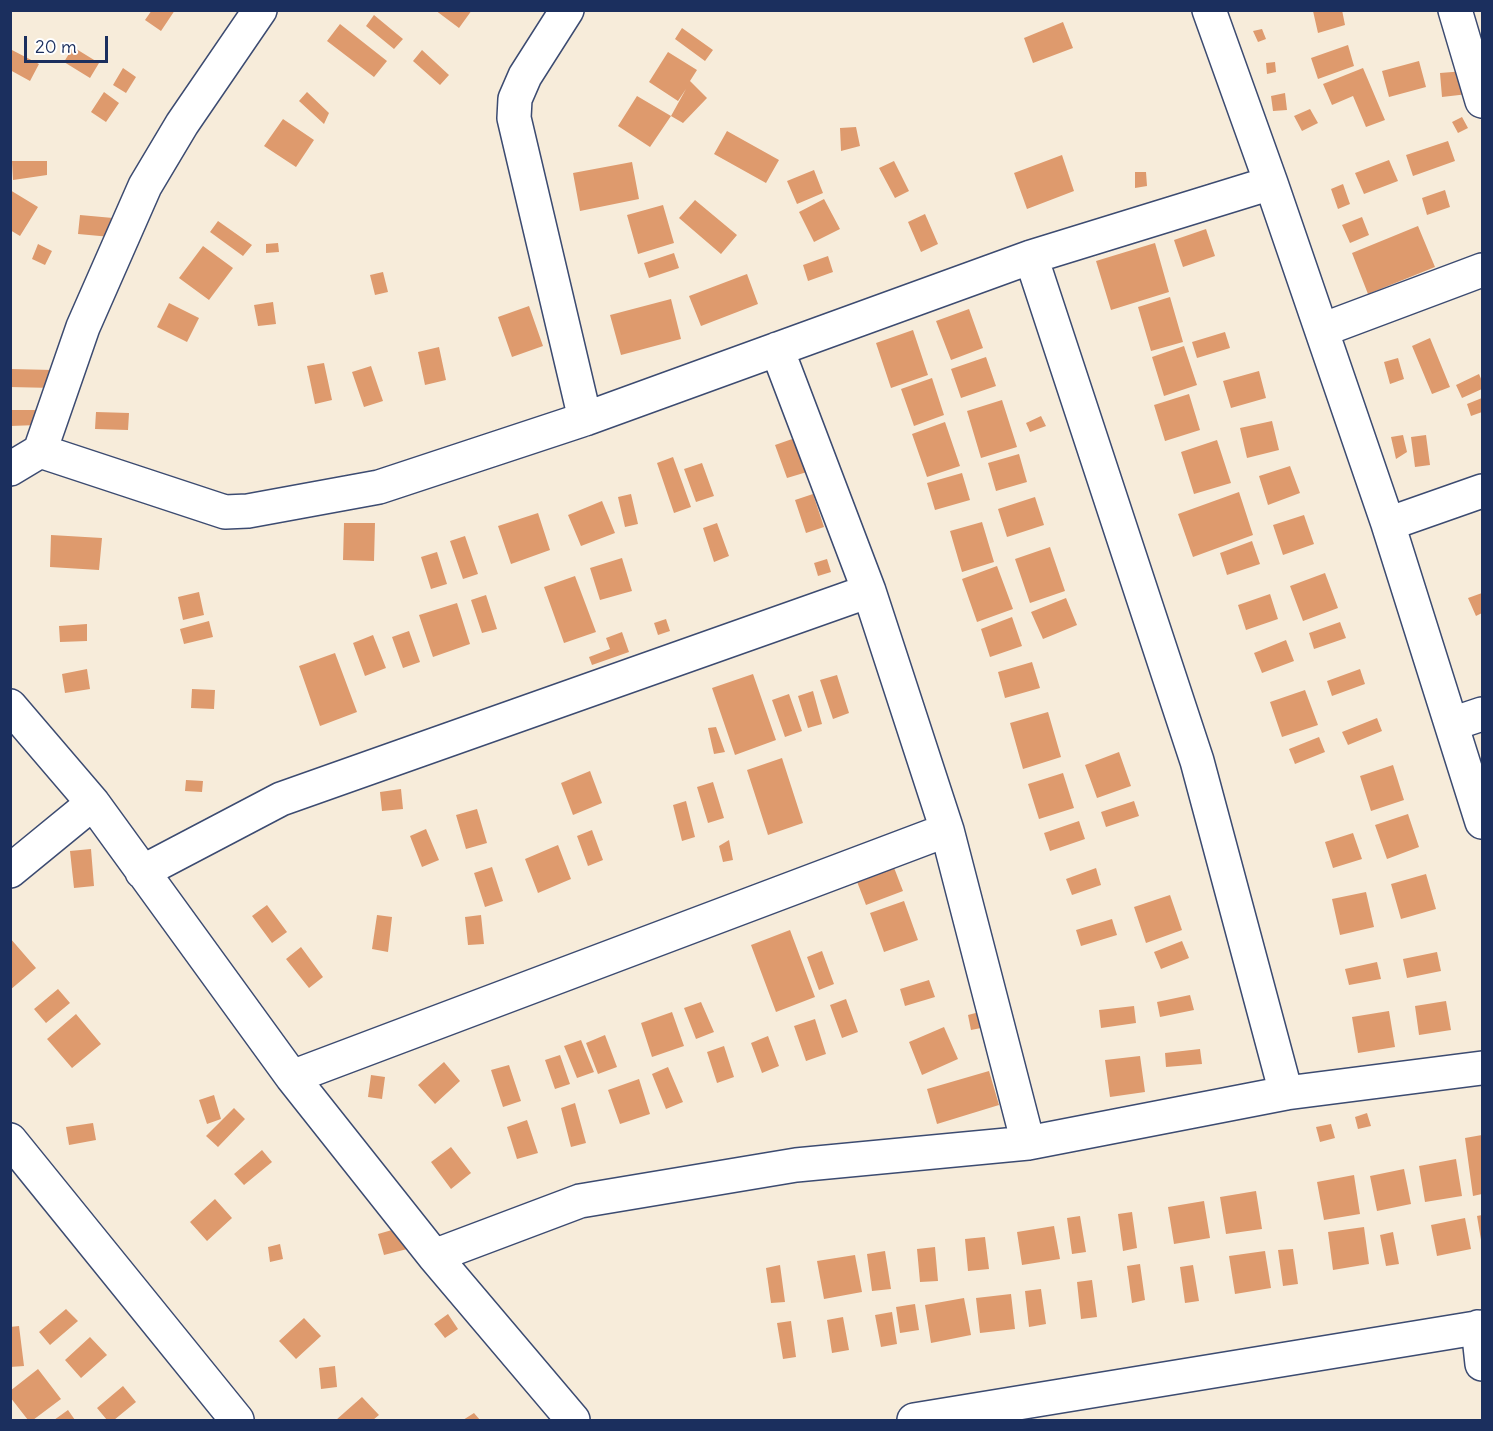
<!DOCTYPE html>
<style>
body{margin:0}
#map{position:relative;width:1493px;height:1431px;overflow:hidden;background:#f7ecda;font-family:Delius,sans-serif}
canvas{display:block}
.frame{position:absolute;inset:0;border:12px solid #1b2f5e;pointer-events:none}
.scale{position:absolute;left:24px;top:36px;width:84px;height:27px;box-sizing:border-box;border:3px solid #1b2f5e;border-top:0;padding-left:8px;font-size:18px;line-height:21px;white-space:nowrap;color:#1b2f5e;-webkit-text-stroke:4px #fff;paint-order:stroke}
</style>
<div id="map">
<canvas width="1493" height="1431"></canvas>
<div class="frame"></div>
<div class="scale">20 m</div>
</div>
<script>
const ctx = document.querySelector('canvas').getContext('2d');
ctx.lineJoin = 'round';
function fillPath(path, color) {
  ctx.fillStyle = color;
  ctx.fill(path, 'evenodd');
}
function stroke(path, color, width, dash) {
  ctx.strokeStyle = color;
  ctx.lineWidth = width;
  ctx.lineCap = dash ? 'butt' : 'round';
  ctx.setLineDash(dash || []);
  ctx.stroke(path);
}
fillPath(new Path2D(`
 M152 10H175L161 31 145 20Z
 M435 10H472L459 28Z
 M1316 10H1342L1345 25 1318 33 1313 11Z
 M374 15 403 39 394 49 366 26Z
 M1063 22 1073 48 1033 63 1024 38Z
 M340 24 387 61 374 77 327 41Z
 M682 28 713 50 705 61 675 39Z
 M1262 29 1266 39 1258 42 1253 31Z
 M1348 45 1354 66 1318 79 1311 58Z
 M73 47 99 63 90 78 64 62Z
 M10 49 39 64 30 81 10 70Z
 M422 50 449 75 440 85 413 61Z
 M668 52 697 70 690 81 707 98 683 123 671 116 650 147 618 126 637 96 671 116 686 89 678 101 649 82Z
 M1419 61 1426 87 1389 97 1382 71Z
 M1275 62 1276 72 1267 74 1266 63Z
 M123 68 136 77 126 93 113 85Z
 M1363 68 1385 120 1366 127 1353 96 1332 105 1323 84Z
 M1465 71 1468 94 1442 97 1440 73Z
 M104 92 119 103 106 122 91 112Z
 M307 92 329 113 324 124 299 101Z
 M1285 93 1287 110 1273 111 1271 96Z
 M1310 109 1318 123 1302 131 1294 116Z
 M1462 117 1468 128 1458 133 1452 122Z
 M283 119 314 140 296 167 264 146Z
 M856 127 860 146 841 151 840 128Z
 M727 131 779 160 766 183 714 154Z
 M1448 141 1455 161 1413 176 1406 155Z
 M1062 155 1074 191 1027 209 1014 173Z
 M1389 160 1398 181 1364 194 1355 173Z
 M12 161H47V175L13 180Z
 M894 161 909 191 895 198 879 168Z
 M632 162 639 199 580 211 573 173Z
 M814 170 823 193 797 204 787 181Z
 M1135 172H1146L1147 186 1135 188Z
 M1343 184 1350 204 1338 209 1331 189Z
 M10 190 38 207 20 236 10 230Z
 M1445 190 1450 207 1427 215 1422 198Z
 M824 199 840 229 814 242 799 212Z
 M695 200 737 235 721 254 679 218Z
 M663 205 674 243 638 254 627 215Z
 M925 214 938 244 921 252 908 222Z
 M80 215 113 218 111 237 78 234Z
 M1362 217 1369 235 1350 243 1342 225Z
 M218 221 252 245 243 256 210 232Z
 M1418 226 1435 267 1368 294 1352 253Z
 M1206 229 1215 256 1183 267 1174 240Z
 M278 243 279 252 266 253V244Z
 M1155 243 1169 292 1111 310 1096 261Z
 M38 244 52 251 45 265 32 259Z
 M203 246 233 268 209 300 179 278Z
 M674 253 679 268 649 278 644 263Z
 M828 256 833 272 808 281 803 265Z
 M383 272 388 292 375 295 370 275Z
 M747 274 758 304 701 326 689 296Z
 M1170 297 1183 342 1151 351 1138 307Z
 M671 299 681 339 621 355 610 315Z
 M273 302 276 324 258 326 254 305Z
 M169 303 199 318 187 342 157 327Z
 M529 306 543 346 512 357 498 317Z
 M969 309 983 348 951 360 936 321Z
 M913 330 928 375 891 388 876 343Z
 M1225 332 1230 348 1197 358 1192 342Z
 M1430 338 1450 387 1432 394 1412 346Z
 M1184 346 1197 385 1164 396 1152 357Z
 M439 347 446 380 425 385 418 352Z
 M986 357 996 386 961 398 951 369Z
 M1398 358 1404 379 1390 384 1384 362Z
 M324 363 332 400 315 404 307 366Z
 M371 366 383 401 364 407 352 372Z
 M10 369 53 370V388L10 387Z
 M1259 371 1266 398 1231 408 1223 381Z
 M1479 374 1482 381V389L1462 398 1456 385Z
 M932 378 944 415 914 426 901 389Z
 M1189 394 1200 430 1165 441 1154 405Z
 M1482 398V412L1471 416 1467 404Z
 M1002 400 1017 447 981 458 967 411Z
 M10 410H38V425L10 426Z
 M96 412 129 413 128 430 95 429Z
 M1041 416 1046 426 1030 432 1026 423Z
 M1272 421 1279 450 1247 458 1240 428Z
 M945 422 960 466 927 477 912 434Z
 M1403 435 1407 452 1396 459 1391 437Z
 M1426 435 1430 465 1415 467 1411 437Z
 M795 438 807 472 787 478 775 445Z
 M1217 440 1231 483 1194 494 1181 452Z
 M1019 454 1027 482 996 491 988 463Z
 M673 457 691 507 674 513 657 463Z
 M702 463 714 496 696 502 684 469Z
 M1290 466 1300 493 1268 505 1259 476Z
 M962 473 970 500 935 510 927 483Z
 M1239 492 1253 535 1193 557 1178 514Z
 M631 494 638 524 625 527 618 497Z
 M813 494 824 527 806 533 795 500Z
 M1035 497 1044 525 1007 537 998 509Z
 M602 501 615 533 581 546 568 515Z
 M538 513 550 550 511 564 498 526Z
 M1304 515 1314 544 1283 555 1273 525Z
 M982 522 994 562 962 572 950 531Z
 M344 523H375L374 561 343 560Z
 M717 523 729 556 714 562 703 528Z
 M51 535 102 538 99 570 50 567Z
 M465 536 478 574 463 579 450 541Z
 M1252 541 1260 564 1227 575 1220 553Z
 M1050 547 1065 591 1030 603 1015 559Z
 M437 552 447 584 431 589 421 557Z
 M622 558 632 591 600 600 590 568Z
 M827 559 831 572 818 576 814 563Z
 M997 566 1013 609 977 622 962 579Z
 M1325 573 1338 608 1303 621 1290 586Z
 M575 576 596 632 564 643 544 587Z
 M199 592 204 615 183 620 178 597Z
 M1482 593V613L1476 616 1468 598Z
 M1270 594 1278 619 1246 630 1238 605Z
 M486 595 497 629 482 633 471 600Z
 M1066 598 1077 625 1043 639 1031 612Z
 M457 603 470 644 433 657 419 615Z
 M1012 617 1022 646 990 657 981 629Z
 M666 619 670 631 658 635 654 623Z
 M209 621 213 637 184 644 180 629Z
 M1340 622 1346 638 1314 649 1309 633Z
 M87 624V641L60 642 59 626Z
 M409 631 420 662 403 668 392 637Z
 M622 632 629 652 592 665 589 657 610 649 606 638Z
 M373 635 386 668 365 676 353 643Z
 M1286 640 1294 661 1262 673 1254 653Z
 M335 653 357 712 320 726 299 666Z
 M1032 662 1040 688 1005 698 998 672Z
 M87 669 90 689 65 693 62 674Z
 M1360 669 1365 684 1332 696 1327 681Z
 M753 674 776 740 735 755 712 688Z
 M837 675 849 713 833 719 820 680Z
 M192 689 215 690 214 709 191 708Z
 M1305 690 1318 725 1282 737 1270 702Z
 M813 691 822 724 808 728 798 696Z
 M789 694 802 731 785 737 772 700Z
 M1048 712 1061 757 1023 769 1010 723Z
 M1377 718 1382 731 1348 745 1342 732Z
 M716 727 725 752 714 754 708 728Z
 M1319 737 1325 752 1295 764 1289 749Z
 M1119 752 1131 786 1097 798 1085 765Z
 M782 758 803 823 768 835 747 770Z
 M1393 765 1404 800 1371 811 1360 776Z
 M590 771 602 803 573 815 561 783Z
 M1063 773 1074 808 1039 819 1028 784Z
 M186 780 203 781 202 792 185 791Z
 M713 782 724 818 708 823 697 787Z
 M401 789 403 809 382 811 380 792Z
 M686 801 695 837 682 841 673 805Z
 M1134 801 1139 816 1106 827 1101 812Z
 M477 809 487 843 466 849 456 815Z
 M1408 814 1419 847 1387 859 1375 825Z
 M1079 821 1085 839 1050 851 1044 833Z
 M426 829 439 860 422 867 410 836Z
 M592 830 603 860 588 866 577 836Z
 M1353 833 1362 859 1333 868 1325 842Z
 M729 840 733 860 723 862 719 846Z
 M558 845 571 879 538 893 525 859Z
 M91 849 94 886 74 888 70 851Z
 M893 865 903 891 866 905 856 879Z
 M492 867 503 901 485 907 474 873Z
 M1096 868 1101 885 1072 895 1066 879Z
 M1426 874 1436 909 1401 919 1391 884Z
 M1366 892 1374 927 1340 935 1332 899Z
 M1170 895 1182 930 1146 943 1134 907Z
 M904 901 918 940 884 952 870 913Z
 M267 905 287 932 272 943 252 916Z
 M377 915 392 917 388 952 372 949Z
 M481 915 484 944 468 945 465 917Z
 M1112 919 1117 935 1081 946 1076 930Z
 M790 930 815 997 776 1012 751 945Z
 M10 938 36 968 10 990Z
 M1182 941 1189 958 1161 969 1154 952Z
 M301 947 323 977 309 988 286 959Z
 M822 951 834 984 819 990 807 957Z
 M1437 952 1441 971 1407 978 1403 959Z
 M1377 962 1381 979 1349 985 1345 969Z
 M929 980 935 997 905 1006 900 989Z
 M58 989 70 1003 46 1023 34 1009Z
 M1190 995 1194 1010 1160 1017 1157 1002Z
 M846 999 858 1032 842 1038 830 1005Z
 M1446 1001 1451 1030 1419 1035 1415 1006Z
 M701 1002 714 1032 696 1039 684 1008Z
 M1134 1006 1136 1023 1101 1028 1099 1010Z
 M983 1011 986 1027 971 1030 968 1015Z
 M1389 1011 1395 1047 1358 1053 1352 1017Z
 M672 1012 684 1046 652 1057 641 1023Z
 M76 1014 101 1044 72 1068 47 1039Z
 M815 1019 826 1054 806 1061 794 1026Z
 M944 1027 958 1059 922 1075 909 1042Z
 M605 1035 617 1067 598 1074 586 1043Z
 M768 1036 779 1066 762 1073 751 1043Z
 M581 1040 594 1072 577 1078 564 1046Z
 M724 1046 734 1077 717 1083 707 1052Z
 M1200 1049 1202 1064 1166 1067 1165 1053Z
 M560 1055 570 1084 555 1089 545 1060Z
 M1140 1056 1145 1092 1110 1097 1105 1060Z
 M444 1062 460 1081 435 1104 418 1085Z
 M509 1065 521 1101 503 1107 491 1070Z
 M668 1067 683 1102 666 1109 652 1074Z
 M989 1071 999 1105 937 1124 927 1089Z
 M371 1075 385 1077 382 1099 368 1097Z
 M639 1079 650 1114 620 1124 608 1090Z
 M214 1095 221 1119 207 1124 199 1100Z
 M575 1103 586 1143 571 1147 561 1108Z
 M234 1108 245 1119 218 1147 206 1136Z
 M1367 1113 1371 1126 1358 1129 1355 1117Z
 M527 1120 538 1153 517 1159 507 1127Z
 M93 1123 96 1140 69 1145 66 1127Z
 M1331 1124 1335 1138 1320 1142 1316 1127Z
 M1482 1135V1194L1473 1196 1465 1138Z
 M451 1147 471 1173 451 1189 431 1162Z
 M262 1150 272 1162 244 1185 234 1174Z
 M1456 1159 1462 1196 1425 1202 1419 1166Z
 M1404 1169 1411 1204 1377 1211 1370 1176Z
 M1354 1175 1360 1214 1324 1220 1317 1182Z
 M1256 1191 1262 1229 1226 1234 1220 1197Z
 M215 1199 232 1218 207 1241 190 1222Z
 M1204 1201 1210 1238 1174 1244 1168 1207Z
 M1132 1212 1137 1248 1123 1251 1118 1214Z
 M1482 1215V1239L1481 1240 1477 1216Z
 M1080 1216 1086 1252 1072 1254 1067 1218Z
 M1465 1218 1471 1249 1437 1256 1431 1225Z
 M406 1226 411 1248 384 1255 378 1234Z
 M1054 1226 1060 1259 1022 1265 1017 1232Z
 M1364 1227 1369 1264 1333 1270 1328 1232Z
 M1393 1232 1399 1264 1386 1266 1380 1235Z
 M985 1237 989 1269 968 1271 965 1239Z
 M280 1244 283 1259 270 1262 268 1247Z
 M935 1247 938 1281 920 1282 917 1249Z
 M1293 1249 1298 1284 1283 1286 1278 1250Z
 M885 1251 891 1289 872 1291 867 1254Z
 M1265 1251 1271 1288 1235 1294 1229 1256Z
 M855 1255 862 1292 824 1299 817 1261Z
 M1140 1264 1145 1300 1132 1303 1127 1266Z
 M780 1265 785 1302 771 1303 766 1268Z
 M1193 1265 1199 1301 1185 1303 1180 1267Z
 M1092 1280 1097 1317 1081 1319 1077 1282Z
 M1041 1289 1046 1324 1029 1327 1025 1291Z
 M1011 1294 1015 1329 980 1333 976 1298Z
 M964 1298 971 1335 931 1343 925 1305Z
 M915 1304 919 1330 900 1333 896 1307Z
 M66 1309 78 1321 50 1345 39 1332Z
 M892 1312 897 1344 881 1347 875 1315Z
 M448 1314 458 1329 445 1338 434 1324Z
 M843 1317 849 1350 832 1353 827 1320Z
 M304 1318 321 1336 296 1359 279 1341Z
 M791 1321 796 1357 783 1359 777 1323Z
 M19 1326 24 1366 10 1367V1327Z
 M90 1337 107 1355 81 1378 65 1360Z
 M335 1366 337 1387 321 1389 319 1368Z
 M38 1369 61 1399 33 1420H28L10 1397V1391Z
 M123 1386 136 1402 114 1420H107L97 1408Z
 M362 1397 379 1415 373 1420H336Z
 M68 1410 75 1420H54Z
 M474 1413 480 1420H463Z`), '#de9a6d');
const minor = new Path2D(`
 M567 10 525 76 515 99 514 118 585 419
 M1209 10 1271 183 1388 524 1482 822
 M1455 10 1482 101
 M1031 257 1197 761 1286 1093
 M1322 330 1482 270
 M777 349 869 591 947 830 1028 1143
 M40 451 83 327 145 186 182 124 260 10
 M10 469 40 451 225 512 248 511 379 487 585 419 1031 257 1271 183
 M1388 524 1482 491
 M10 706 93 803 292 1077 434 1256 573 1420
 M1452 724 1482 714
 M10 871 93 803
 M142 872 281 799 869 591
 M292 1077 947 830
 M10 1140 237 1420
 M434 1256 580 1201 796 1165 1028 1143 1286 1093 1482 1068
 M1478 1327 1482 1364
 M914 1420 1482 1327`);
stroke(minor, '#3c4b71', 36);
stroke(minor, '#fff', 33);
</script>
